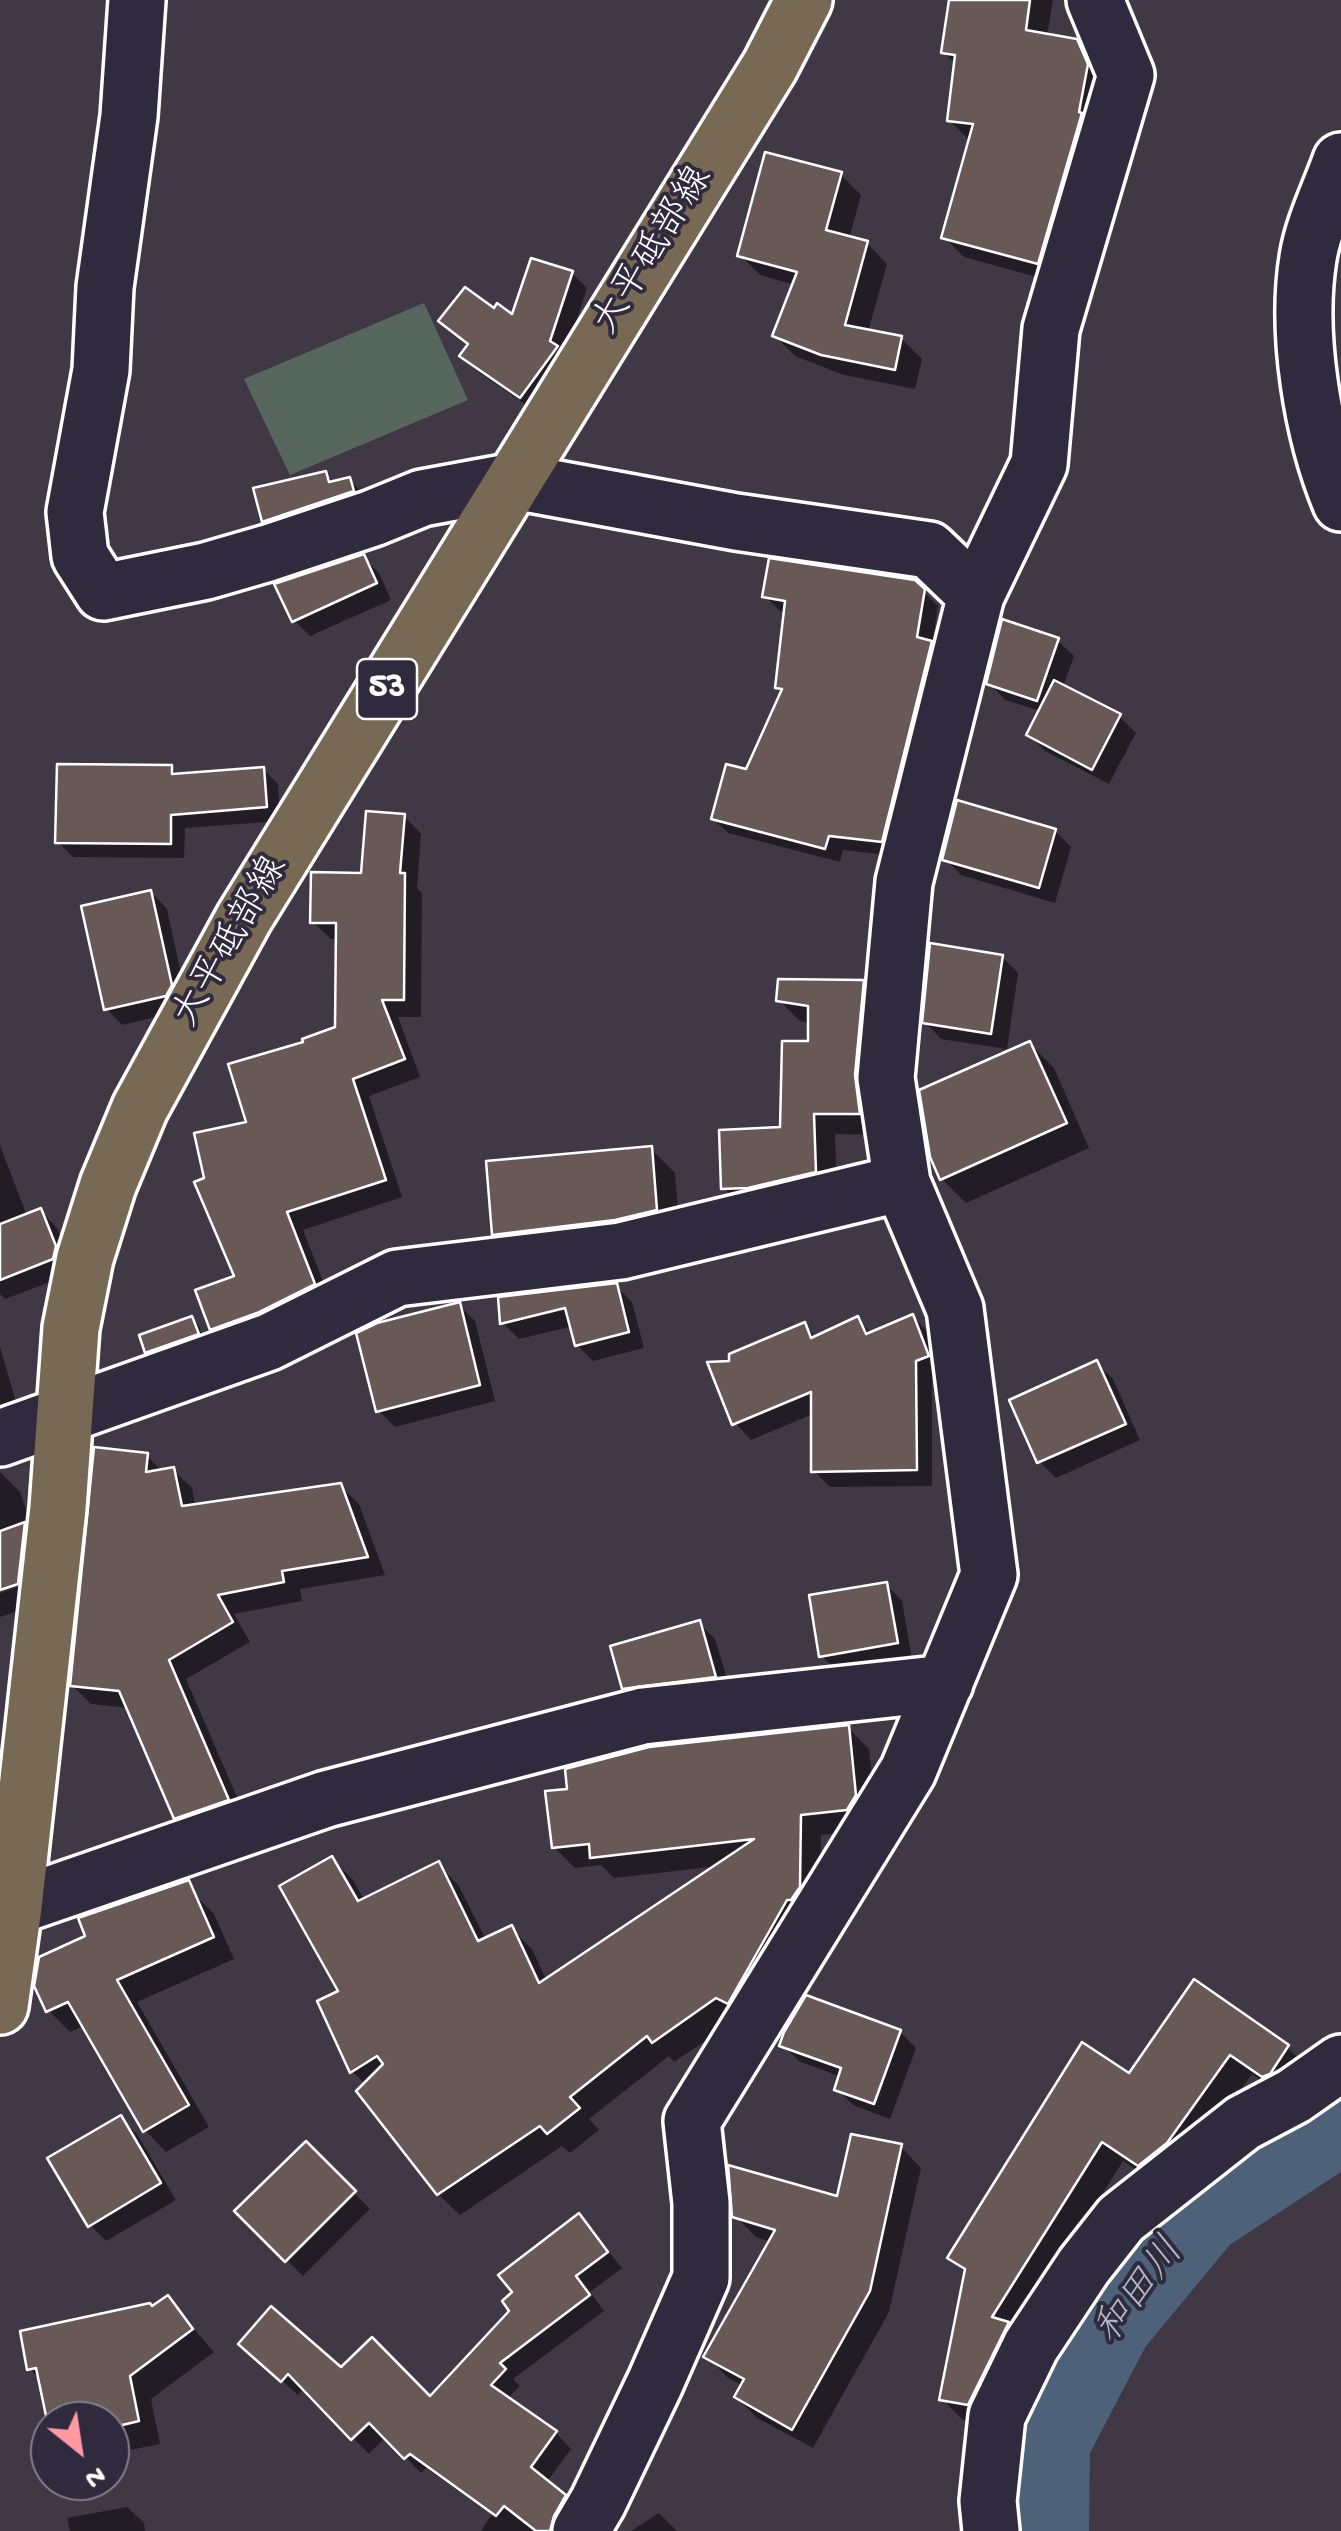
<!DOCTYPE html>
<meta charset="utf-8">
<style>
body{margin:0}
#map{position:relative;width:1341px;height:2531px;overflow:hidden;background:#403845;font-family:"Gochi Hand",sans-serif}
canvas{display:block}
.north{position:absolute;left:30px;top:2401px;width:100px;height:100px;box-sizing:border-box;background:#2f2a3d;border:2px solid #827f8b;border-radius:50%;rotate:150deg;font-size:28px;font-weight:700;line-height:40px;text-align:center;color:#fff}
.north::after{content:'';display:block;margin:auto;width:35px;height:45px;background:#ff9aa2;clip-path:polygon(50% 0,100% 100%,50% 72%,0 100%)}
</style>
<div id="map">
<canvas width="1341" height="2531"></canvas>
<div class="north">N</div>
</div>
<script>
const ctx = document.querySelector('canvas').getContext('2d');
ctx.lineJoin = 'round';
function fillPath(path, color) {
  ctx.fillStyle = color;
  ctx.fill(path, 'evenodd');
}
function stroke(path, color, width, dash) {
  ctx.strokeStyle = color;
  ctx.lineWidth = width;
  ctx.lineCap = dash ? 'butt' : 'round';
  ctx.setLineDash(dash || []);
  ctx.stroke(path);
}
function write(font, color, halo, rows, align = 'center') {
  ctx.font = font + ' "Gochi Hand","Klee One",sans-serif';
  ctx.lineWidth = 8;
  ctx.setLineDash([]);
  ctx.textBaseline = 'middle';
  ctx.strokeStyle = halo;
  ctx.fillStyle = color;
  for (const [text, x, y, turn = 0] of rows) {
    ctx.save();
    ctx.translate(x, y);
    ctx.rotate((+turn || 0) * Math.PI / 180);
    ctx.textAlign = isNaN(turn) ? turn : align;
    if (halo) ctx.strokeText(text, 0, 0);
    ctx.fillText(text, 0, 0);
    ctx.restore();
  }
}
fillPath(new Path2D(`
 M424 303 468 400 290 475 244 379Z`), '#58675d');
fillPath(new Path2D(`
 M951 0H1053L1047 36 1076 42 1097 62 1107 86 1058 283 964 257 944 237 971 142 949 120 956 64 943 52Z
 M840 174 861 195 849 239 867 243 887 264 868 332 901 338 922 359 915 389 844 375 795 356 775 336 795 285 760 275 740 255Z
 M572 273 587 288 565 356 536 412 477 371 462 356 470 346 441 321 494 312 513 318Z
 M325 474 335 483 350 480 366 496 280 537 264 521Z
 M363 557 379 573 391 600 310 636 294 620Z
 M913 582 938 606 932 645 946 658 896 856 843 850 840 862 728 833 713 819 748 772 783 692 778 687 786 612 780 611 765 596Z
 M1057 640 1074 656 1063 687 1119 716 1136 733 1109 784 1045 751 1029 735 1041 711 1005 700 989 683Z
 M171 768 179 776 263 769 278 784 280 821 185 828 184 858 73 857 58 842Z
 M404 816 421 834 417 888 422 893 421 1017H398L420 1077 369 1096 402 1197 303 1230 331 1302 229 1346 212 1329 237 1277 206 1179 307 1044 337 1028 339 939H331L313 922 364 875Z
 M1055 831 1071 847 1055 903 961 875 945 859Z
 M151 892 167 909 187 1002 182 1011 122 1025 106 1008Z
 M1002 957 1018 973 1007 1049 941 1039 925 1022Z
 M863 982 884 1003 880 1135 835 1134 837 1192 745 1210 724 1188 783 1130 810 1043V1023L800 1021 779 1000Z
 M1030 1044 1054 1068 1089 1148 966 1203 942 1179Z
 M0 1145 27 1216 41 1211 57 1228 71 1264 69 1275 5 1299 0 1294Z
 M651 1149 675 1173 680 1234 519 1258 495 1234Z
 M616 1286 632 1302 644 1348 593 1361 577 1345 570 1327 519 1339 503 1323Z
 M459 1305 475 1321 495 1401 395 1427 378 1410Z
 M912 1316 929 1333 944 1372 932 1378V1486L830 1487 814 1471 813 1414 751 1440 735 1423 732 1363 804 1325 817 1338 857 1319 872 1334Z
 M191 1318 199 1326 205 1342 155 1359 148 1352Z
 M0 1347 22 1422 0 1428Z
 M1096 1363 1113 1379 1140 1440 1056 1478 1040 1462Z
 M147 1456 163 1472 173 1470 192 1488 195 1506 340 1485 359 1504 385 1575 300 1589 302 1601 234 1614 250 1642 186 1679 246 1818 194 1836 176 1817 129 1708 91 1704 72 1685Z
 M0 1472 20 1492 35 1536 38 1604 0 1617V1593L31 1582 29 1577 0 1588Z
 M886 1584 902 1601 912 1659 838 1672 822 1656Z
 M699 1623 715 1639 731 1692 640 1704 624 1688Z
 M848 1728 869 1749 876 1817 869 1830 821 1835 820 1909 739 2018 674 2062 669 2056 589 2119 599 2130 570 2153 562 2146 460 2215 438 2194 366 2085 352 2071 342 1992 332 1859 353 1880 365 1901 438 1864 459 1886 486 1940 511 1928 532 1949 547 1981 719 1866 614 1878 601 1865 575 1868 554 1847Z
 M193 1893 214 1914 234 1959 137 2002 209 2127 166 2152 145 2130 85 2025 70 2032 48 2010Z
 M1194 1983 1287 2047 1308 2068 1285 2097 1252 2074 1188 2164 1160 2185 1123 2161 1016 2333 989 2425 963 2420 942 2399 966 2274 950 2257 1129 2077Z
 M900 2032 916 2048 890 2119 853 2105 837 2089 841 2077 799 2061 783 2045Z
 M120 2118 137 2134 176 2200 106 2241 90 2225Z
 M306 2144 370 2209 303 2276 238 2211Z
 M901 2147 921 2168 889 2312 813 2448 757 2418 737 2397 743 2386 727 2377 707 2356 771 2242 756 2237 735 2216 839 2199Z
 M579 2216 622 2268 590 2292 604 2311 513 2379 520 2386 507 2399 556 2433 571 2449 546 2483 580 2513 572 2531H481L492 2514 426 2468 421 2473 386 2437 369 2454 304 2388 298 2395 257 2359 341 2370 430 2400 513 2312Z
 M167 2298 214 2352 151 2399 160 2444 110 2454V2421L50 2423 41 2380 30 2369 152 2309Z
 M127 2507 144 2523 145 2531H70L67 2518Z
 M659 2513 677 2531H631Z`), '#0007');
stroke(new Path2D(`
 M1048 2531 1049 2443 1111 2324 1202 2214 1341 2123`), '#4d6178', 82);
const building = new Path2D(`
 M949 0H1030L1026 30 1077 39 1088 64 1079 112 1082 113 1038 264 941 238 973 124 947 121 955 55 941 53Z
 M765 152 842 172 826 230 868 241 845 325 902 336 895 370 821 355 772 336 797 272 737 256Z
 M531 258 573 271 550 341 558 346 520 398 459 356 468 344 438 321 465 287 494 308 497 303 512 314Z
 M326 471 329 482 350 477 354 491 262 522 253 488Z
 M364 554 377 583 292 622 274 584Z
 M769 558 915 580 925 589 917 637 932 641 882 842 829 836 825 849 711 819 726 764 746 769 782 689 775 688 785 601 762 597Z
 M1002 619 1059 638 1037 701 986 684Z
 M1054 680 1121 714 1092 770 1026 735Z
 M57 764 172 765V774L264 767 267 807 171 815V844L55 843Z
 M957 800 1056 829 1039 888 942 860Z
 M366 811 405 814 400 873H405L404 1000H382L405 1059 353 1079 386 1180 287 1212 315 1284 257 1313 210 1330 195 1290 234 1276 194 1182 204 1178 194 1133 246 1122 228 1064 303 1042 302 1039 335 1027 336 923H310L311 872 361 873Z
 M151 890 172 985 166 996 104 1010 81 906Z
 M930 943 1003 955 991 1034 922 1023Z
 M778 979 864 980 855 1075 860 1114H814L816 1172 748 1188 721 1189 719 1130 780 1127 782 1041H808V1006L776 1001Z
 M1030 1041 1067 1123 940 1180 930 1157 919 1090Z
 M652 1146 657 1210 615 1220 492 1235 486 1161Z
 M41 1208 56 1246 53 1259 0 1280V1224Z
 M617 1283 629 1332 575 1346 565 1308 500 1324 498 1297Z
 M460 1302 480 1385 376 1412 356 1333 377 1323Z
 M913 1314 929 1356 916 1361 917 1470 811 1472V1392L732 1425 707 1362 729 1361V1354L805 1322 811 1338 858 1316 866 1334Z
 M192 1316 199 1334 145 1353 139 1335Z
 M1097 1360 1126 1424 1037 1463 1009 1400Z
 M94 1447 148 1453 146 1472 174 1467 182 1506 341 1483 368 1557 282 1571 284 1582 218 1595 233 1622 169 1660 229 1800 174 1819 119 1691 70 1686Z
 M25 1522 18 1584 0 1590V1531Z
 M887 1582 898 1643 819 1657 809 1595Z
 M700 1620 716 1677 622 1689 610 1646Z
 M849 1725 856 1795 847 1810 801 1815 800 1887 791 1900H787L728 2004 716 1998 652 2043 647 2036 570 2097 580 2108 547 2134 540 2126 437 2195 356 2091 383 2064 377 2056 350 2073 317 2001 338 1991 279 1886 332 1856 358 1901 439 1861 478 1941 512 1925 539 1983 754 1839 590 1858 589 1844 552 1848 545 1791 567 1789 565 1769 649 1747Z
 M189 1880 214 1937 117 1980 189 2105 143 2132 68 2002 46 2012 34 1986 39 1957 85 1936 78 1918Z
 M1194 1979 1289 2045 1270 2074 1262 2077 1230 2055 1167 2143 1138 2166 1102 2142 992 2317 1009 2322 968 2405 939 2400 965 2269 947 2258 1082 2042 1129 2073Z
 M806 1995 901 2030 874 2104 834 2090 841 2068 779 2046 784 2032Z
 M121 2115 161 2183 88 2227 47 2158Z
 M851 2134 902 2144 870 2291 792 2430 734 2397 744 2379 703 2357 775 2230 732 2217 728 2165 837 2196Z
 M306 2141 356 2191 285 2262 234 2211Z
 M579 2213 608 2252 576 2276 590 2295 500 2363 506 2369 491 2385 557 2431 531 2467 566 2495 554 2516 550 2531H536L504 2506 496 2516 410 2454 404 2459 369 2423 351 2440 288 2374 281 2382 238 2344 271 2306 341 2367 372 2337 430 2396 509 2311 502 2301 512 2292 498 2275Z
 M168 2295 193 2329 130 2376 139 2421 110 2428V2421H50V2435L36 2368 27 2370 20 2331 150 2303 152 2306Z`);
fillPath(building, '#685957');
stroke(building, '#fff', 2.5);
const minor = new Path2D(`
 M137 0 129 116 105 287 101 370 75 512 80 556 103 592 206 571 268 553 373 518 422 498 514 481 736 522 929 550 976 595
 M1341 161C1330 192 1313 226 1308 258 1296 333 1312 433 1341 503
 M0 1438 269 1342 397 1278 621 1251 902 1183
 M14 1907 326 1799 643 1716 945 1683
 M581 2531 598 2502 655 2383 701 2278V2203L692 2121 908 1771 989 1575 955 1309 902 1183 886 1078 904 882 976 595 1039 464 1051 329 1126 75 1095 0
 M991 2531 988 2501 997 2416 1031 2346 1084 2266 1121 2219 1243 2123 1294 2096 1341 2063`);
const major = new Path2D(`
 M0 2006 14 1907 58 1508 71 1328 85 1258 108 1185 140 1108 244 918 770 66 804 0`);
stroke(minor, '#fff', 62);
stroke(major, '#fff', 62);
stroke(minor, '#2f2a3d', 55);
stroke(major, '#786954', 55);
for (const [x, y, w] of [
 [387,689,60]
]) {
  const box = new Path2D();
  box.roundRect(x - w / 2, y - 30, w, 60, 8);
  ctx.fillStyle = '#2f2a3d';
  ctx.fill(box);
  stroke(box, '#fff', 2.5);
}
write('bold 35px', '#fff', null, [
 ["53",387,689]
]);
write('38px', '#fff', '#2f2a3d', [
 ["大平砥部線",655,252,-58],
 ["大平砥部線",233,943,-60]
]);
write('italic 40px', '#afb8c2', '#2f2a3d', [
 ["和田川",1142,2293,-53]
]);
</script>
